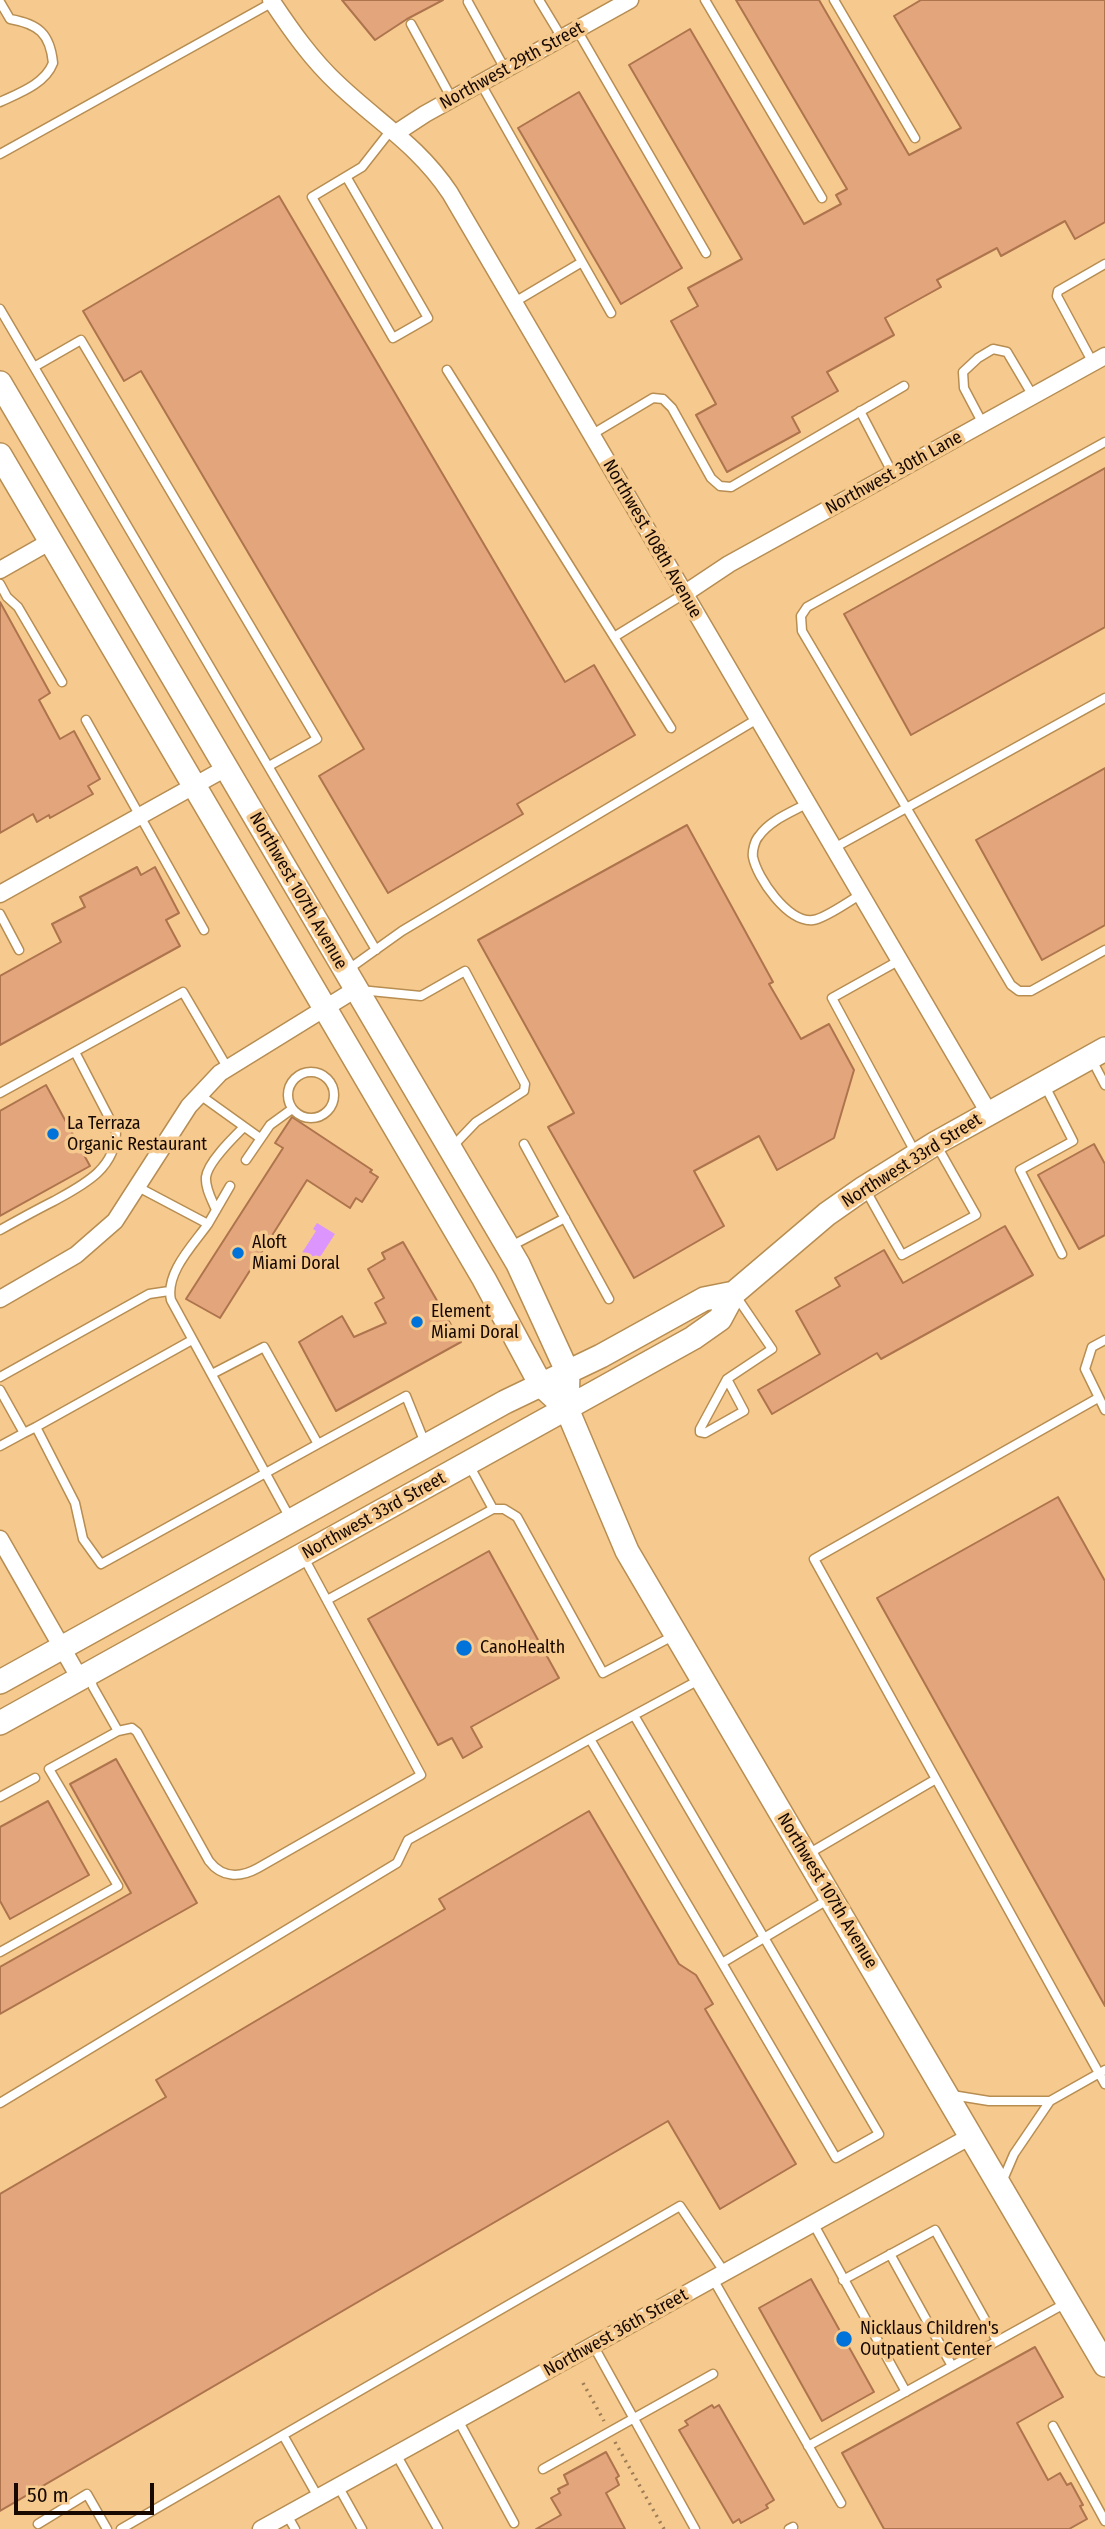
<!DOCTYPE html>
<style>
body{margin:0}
#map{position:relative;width:1105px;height:2529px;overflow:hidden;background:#f6ca8e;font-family:"Fira Sans Condensed",sans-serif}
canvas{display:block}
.scale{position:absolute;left:14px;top:2483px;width:140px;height:32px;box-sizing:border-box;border:4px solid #170800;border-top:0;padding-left:9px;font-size:21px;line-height:24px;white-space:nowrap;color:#170800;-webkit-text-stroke:5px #f6ca8e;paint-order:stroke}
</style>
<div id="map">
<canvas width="1105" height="2529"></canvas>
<div class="scale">50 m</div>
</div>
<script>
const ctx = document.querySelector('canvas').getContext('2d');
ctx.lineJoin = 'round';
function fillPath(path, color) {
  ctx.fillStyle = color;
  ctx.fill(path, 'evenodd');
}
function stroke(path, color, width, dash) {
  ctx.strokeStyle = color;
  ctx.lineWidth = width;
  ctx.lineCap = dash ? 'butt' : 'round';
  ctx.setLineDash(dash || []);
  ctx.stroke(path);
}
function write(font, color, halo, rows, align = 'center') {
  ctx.font = font + ' "Fira Sans Condensed",sans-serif';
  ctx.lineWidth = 7;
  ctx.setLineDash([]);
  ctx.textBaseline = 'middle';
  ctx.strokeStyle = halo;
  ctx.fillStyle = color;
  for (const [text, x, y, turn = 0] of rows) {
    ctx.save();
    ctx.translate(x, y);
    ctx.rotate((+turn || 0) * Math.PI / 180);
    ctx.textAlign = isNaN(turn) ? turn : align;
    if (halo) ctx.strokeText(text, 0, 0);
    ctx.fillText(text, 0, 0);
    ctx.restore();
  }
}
fillPath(new Path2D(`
 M317 1223 335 1234 311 1271 296 1262 316 1231 313 1229Z`), '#dc95fd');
const building = new Path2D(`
 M342 0H443L407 19 375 40Z
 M736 0H819L909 155 961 128 894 16 921 0H1105V222L1075 239 1065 221 1001 256 997 248 937 280 941 287 885 318 894 335 827 372 838 391 792 417 800 432 727 472 696 415 716 404 671 321 698 306 688 288 742 259 629 65 690 29 804 224 841 204 836 195 847 189Z
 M579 92 682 268 621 304 518 128Z
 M279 196 565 682 594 665 635 735 517 804 523 814 388 893 319 776 364 749 141 371 124 381 83 311Z
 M1105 468V627L911 735 844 614Z
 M0 602 50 693 39 700 60 739 74 731 100 779 88 786 93 794 50 818 49 815 37 822 33 814 0 833Z
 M1105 768V925L1042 960 976 840Z
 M687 825 773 982 769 984 801 1039 829 1024 854 1070 834 1138 777 1170 759 1136 694 1171 724 1226 634 1278 548 1127 574 1113 478 940Z
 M137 867 141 875 155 867 179 913 166 920 180 946 0 1045V976L61 942 52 924 85 907 80 897Z
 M46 1085 90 1166 0 1216V1111Z
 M292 1117 372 1170 370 1172 378 1177 362 1202 356 1198 350 1208 307 1180 220 1318 186 1299 283 1148 275 1143Z
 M1094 1144 1105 1164V1235L1079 1249 1038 1175Z
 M1005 1226 1033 1275 881 1359 877 1353 772 1414 758 1390 820 1354 796 1311 840 1286 835 1278 884 1250 903 1283Z
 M403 1242 461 1342 336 1411 299 1342 342 1316 354 1337 386 1323 375 1303 384 1298 368 1269 385 1259 382 1253Z
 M1058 1497 1105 1581V2006L877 1598Z
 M489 1551 559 1678 471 1727 482 1747 463 1758 452 1738 438 1745 368 1619Z
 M116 1759 197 1903 0 2014V1967L131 1893 70 1784Z
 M48 1801 89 1875 10 1919 0 1901V1827Z
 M589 1811 679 1964 696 1975 713 2004 705 2009 796 2164 720 2209 668 2121 0 2511V2194L166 2097 156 2080 445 1909 439 1899Z
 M811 2279 874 2392 822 2421 759 2308Z
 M1035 2347 1063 2397 1017 2423 1048 2480 1060 2473 1067 2485 1071 2483 1083 2505 1080 2506 1087 2519 1069 2529H884L842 2453Z
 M712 2405 714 2408 719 2405 774 2500 766 2505 768 2508 741 2523 739 2519 733 2523 679 2430 688 2425 685 2421Z
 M606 2452 619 2476 616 2478 619 2485 606 2493 625 2529H536L561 2515 551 2498 560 2493 558 2489 568 2484 564 2475Z`);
fillPath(building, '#e3a57c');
stroke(building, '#ae744d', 2);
const lane = new Path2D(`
 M539 0 562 38
 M705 0 822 198
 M834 0 915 138
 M0 2 10 19C38 24 50 33 53 63 45 84 19 93 0 102
 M468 2 505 69
 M411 24 452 99
 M577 30 706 253
 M481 84 611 313
 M0 154 273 2
 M347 178 428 318 393 338 312 197 362 167 391 130
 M513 303 582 262
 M0 309 376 950
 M1093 363 1057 296 1058 291 1105 264
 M34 367 81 340 317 739 269 766
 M447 370 671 728
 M860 411 893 474
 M983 424 964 388 963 372 978 358 993 349 1007 352 1033 396
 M591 435 653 398 663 399 672 408 711 478 720 486 731 487 904 386
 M1105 442 807 607 801 616 802 631 1011 985 1019 991H1031L1105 950
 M0 584 7 597 18 607 62 682
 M614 637 684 594
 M86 720 204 930
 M808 803C792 812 770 820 759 836 755 840 752 851 753 857 757 878 788 923 813 920 824 919 850 901 861 894
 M834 848 1105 698
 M0 914 19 950
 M900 960 832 998 915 1152
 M354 974 353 966 402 931 759 718
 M360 990 421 996 465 971 525 1084 524 1091 476 1122 453 1146
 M1092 1060 1105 1085
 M288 1095a23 23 0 1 1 46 0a23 23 0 1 1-46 0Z
 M1045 1086 1073 1141 1020 1170 1062 1254
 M0 1093 183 992 227 1067
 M200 1095 260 1138
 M524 1144 609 1299
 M246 1160 270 1125 292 1109
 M138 1187 208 1224C193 1245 165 1273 171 1300L290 1518
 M865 1189 902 1255 976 1215 937 1146
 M216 1210C212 1200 205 1188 206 1177 208 1162 232 1139 243 1128
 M208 1224 230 1186
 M0 1230C18 1220 36 1210 54 1201 83 1185 116 1169 116 1131L75 1052
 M511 1246 565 1218
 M1105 1340 1092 1347 1085 1369 1105 1410
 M0 1377 149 1294 169 1291
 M727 1379 744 1411 705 1433 700 1432V1429L727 1379 772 1349 736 1296
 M0 1390 24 1433 0 1446
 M1098 1398 814 1559 1105 2084
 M36 1427 192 1340
 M24 1433 36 1427 75 1503 83 1539 101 1564 318 1444 264 1347 212 1374
 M318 1444 406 1396 425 1443
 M469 1465 493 1509H504L517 1517 603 1673 673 1636
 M327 1600 493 1509
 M89 1674 93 1687 118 1731
 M699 1680 590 1739 722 1963 829 1899
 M635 1717 879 2134 836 2158 722 1963
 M0 1797 35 1778
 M808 1854 936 1779
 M0 1952 118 1886 49 1769 118 1731 132 1728 137 1732 209 1861C222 1878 240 1878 258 1868L421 1775 303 1556
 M952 2095 989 2101H1050
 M0 2103 397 1863 408 1840 590 1739
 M1002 2182 1014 2154 1050 2101 1105 2070
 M813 2223 906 2392
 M890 2254 952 2366
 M713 2279 841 2503
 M843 2280 935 2230 997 2341
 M593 2345 695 2529
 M458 2420 514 2523
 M1053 2426 1105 2521
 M283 2435 680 2206 725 2273
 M808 2446 1066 2303
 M396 2454 438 2529
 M543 2469 713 2374
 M338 2486 362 2529
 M287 2515 295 2529
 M38 2524 87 2494 107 2529
 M121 2529 283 2435 318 2497
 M789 2529 793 2527`);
const street = new Path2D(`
 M271 0C291 30 312 60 338 84 378 122 419 146 450 193L989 1113
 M396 133 425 114 630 0
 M0 570 51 541
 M684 594 729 564 1105 356
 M0 894 226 768
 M0 1299 76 1255 115 1221 189 1106 220 1073 356 989
 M0 1539 80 1679
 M261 2529 971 2136`);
const secondary = new Path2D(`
 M0 383 518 1264 568 1373 567 1409 627 1551 1105 2365
 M0 455 484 1279 541 1385 567 1409
 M0 1682 505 1402 601 1356 704 1299 734 1293
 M0 1723 693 1338 720 1319 734 1293 827 1214 864 1188 936 1143 1105 1049`);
stroke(lane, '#b78d52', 11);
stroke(street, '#b78d52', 19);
stroke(secondary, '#b78d52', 26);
stroke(new Path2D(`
 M583 2383 604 2421
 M615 2442 664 2529`), '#9e7d56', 3.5, [2, 5]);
stroke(lane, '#fff', 8);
stroke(street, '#fff', 16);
stroke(secondary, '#fff', 23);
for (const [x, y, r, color] of [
 [53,1134,7,"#0073da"],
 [238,1253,7,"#0073da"],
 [417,1322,7,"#0073da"],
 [464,1648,9,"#0073da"],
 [844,2339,9,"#0073da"]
]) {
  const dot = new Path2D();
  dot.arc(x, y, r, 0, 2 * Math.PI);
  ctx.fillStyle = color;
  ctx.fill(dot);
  stroke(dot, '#f6ca8e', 2.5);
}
write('18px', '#170800', '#f6ca8e', [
 ["Northwest 29th Street",512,66,-29],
 ["Northwest 30th Lane",894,473,-29],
 ["Northwest 108th Avenue",652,539,60],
 ["Northwest 107th Avenue",298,891,60],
 ["Northwest 33rd Street",912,1161,-32],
 ["Northwest 33rd Street",374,1516,-29],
 ["Northwest 107th Avenue",827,1891,59],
 ["Northwest 36th Street",616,2333,-29]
]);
write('18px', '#170800', '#f6ca8e', [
 ["La Terraza",67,1124],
 ["Organic Restaurant",67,1145],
 ["Aloft",252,1243],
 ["Miami Doral",252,1264],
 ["Element",431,1312],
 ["Miami Doral",431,1333],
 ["CanoHealth",480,1648],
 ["Nicklaus Children's",860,2329],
 ["Outpatient Center",860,2350]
], 'left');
</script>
